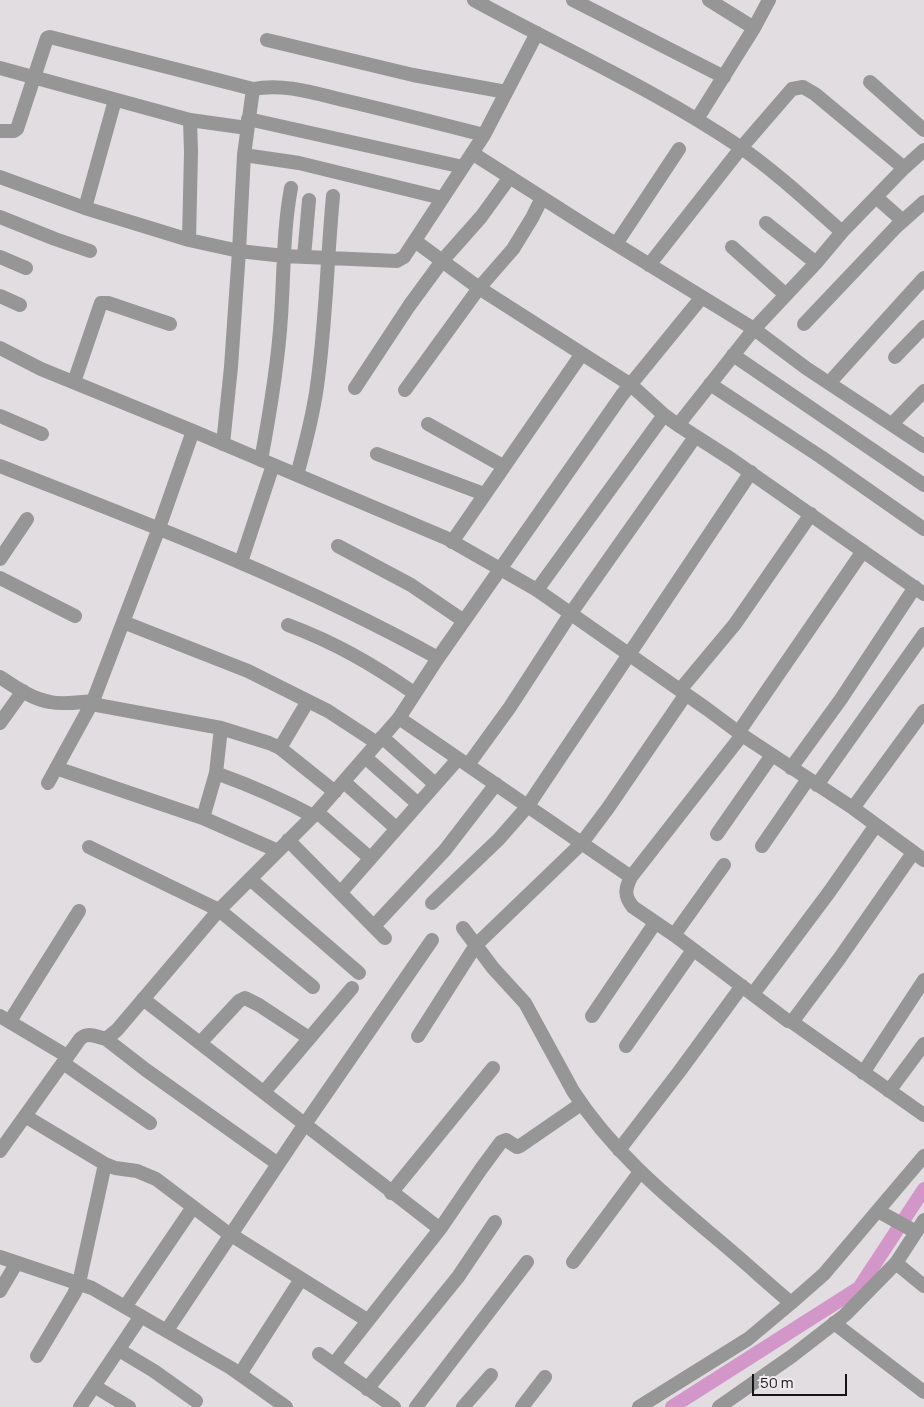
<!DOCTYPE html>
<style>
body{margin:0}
#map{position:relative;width:924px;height:1407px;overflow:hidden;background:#e1dde0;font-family:Manrope,sans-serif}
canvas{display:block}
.scale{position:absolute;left:752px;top:1374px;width:95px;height:22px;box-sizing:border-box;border:2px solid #151415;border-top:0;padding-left:6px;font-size:15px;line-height:18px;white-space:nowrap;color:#151415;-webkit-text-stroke:4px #eeeaed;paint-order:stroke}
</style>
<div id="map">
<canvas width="924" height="1407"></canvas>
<div class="scale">50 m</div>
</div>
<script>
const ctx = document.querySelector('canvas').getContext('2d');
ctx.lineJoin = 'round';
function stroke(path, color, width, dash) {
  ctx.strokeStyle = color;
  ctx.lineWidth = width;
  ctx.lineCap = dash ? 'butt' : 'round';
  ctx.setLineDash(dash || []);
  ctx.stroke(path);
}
stroke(new Path2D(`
 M672 1407 859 1288 924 1189`), '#d296c9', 14);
stroke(new Path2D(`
 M474 0C563 49 656 90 740 147 776 172 809 203 842 232
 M573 0 724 77
 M709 0 754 28
 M267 40 413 75 506 92
 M0 68 190 120 247 128
 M870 82 924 130
 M253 89C283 83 314 93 343 100 390 111 437 123 484 135
 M248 119 463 167
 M697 119 754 28 769 0
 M0 131H14L17 129 47 38 50 37 253 89 244 155 239 251 231 367 223 444
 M472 153 588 227 754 329 806 368 924 446
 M244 155 299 163 442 198
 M0 177 85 208 189 240 239 251 284 256 397 261 404 257 484 135 537 33
 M876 197 903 221
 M85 208 115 100
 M0 217 55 239 90 251
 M766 223 816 263
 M189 240 191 152 190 120
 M415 241 479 288 631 385 664 415 678 425 731 459 924 594
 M616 244 679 149
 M732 247 786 295
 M0 257 26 268
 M304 257 309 200
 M649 265 741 148 792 89 803 87 815 94 904 168
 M0 296 20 305
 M804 324 896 227 924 202
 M0 348 41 369 193 431 446 538 537 590 707 709 742 735 853 808 924 860
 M733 355 924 485
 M895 357 924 327
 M74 382 101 303H108L170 324
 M829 383 924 278
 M710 384 821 457 924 529
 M355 388 409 306 442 261 481 217 510 177
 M405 390 479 288 513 249 532 218 542 198
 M0 416 42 434
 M428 424 503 466
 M892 424 924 391
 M678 425 754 329 816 263 842 232 904 168 924 150
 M193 431 159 528 93 701 97 705 221 728 269 743 280 748 335 792
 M377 454 484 494
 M261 460C270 412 278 365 281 317 284 273 283 231 291 188
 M0 466C149 524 299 581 438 658
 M297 475C305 446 313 416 317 386 326 323 327 259 333 196
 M452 542 581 355
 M338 546 411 585 464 621
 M0 559 27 519
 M241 562 273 465
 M0 578 75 616
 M537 590 664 415
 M123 622 248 671 328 711 377 743
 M288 625C336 643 372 664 414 693
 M0 677C15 687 32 699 50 702 64 705 79 702 93 701
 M680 690 735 624 811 514
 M399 718 631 877
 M0 723 23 691
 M738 733 863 551
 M742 735 631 877C625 889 624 896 633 907L674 935 788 1021 792 1022 924 1115
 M382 737 435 784
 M280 748 308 701
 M365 757 417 803
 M468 765 510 707 571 613 695 437
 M56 768 203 818 278 851
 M791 768 841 699 915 587
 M216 773C249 785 282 799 313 816
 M344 782 396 828
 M48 783 93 701
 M817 785 924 634
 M853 808 924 711
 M317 812 370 858
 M203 818 216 773 221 728
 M717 834 772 755
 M288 840 385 938
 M762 846 808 779
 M89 847 219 910 313 987
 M250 879 359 973
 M341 892 458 759
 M432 903 499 839 527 807 751 472
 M374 926 445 850 496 784
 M463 928 493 968 525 1003 573 1091C610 1148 659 1190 710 1233 738 1256 764 1280 791 1303
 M674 935 724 865
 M753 994 830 891 876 825
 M143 999 440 1229
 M0 1016 67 1056
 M592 1016 655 923
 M10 1021 79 911
 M792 1022 839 959 913 853
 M418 1036 476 945 581 844 608 808 686 694
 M106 1039 146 1070 278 1164
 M200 1043 239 1001 245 998 259 1005 309 1038
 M626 1046 693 950
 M63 1063 150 1123
 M863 1073 924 980
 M889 1091 924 1044
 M264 1092 352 988
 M25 1116 105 1164
 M619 1150 679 1072 742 986
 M0 1151 80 1039C88 1031 96 1037 106 1039L117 1030 219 910 317 812 399 718 438 658 622 395 702 297
 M391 1193 493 1068
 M878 1211 916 1232
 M0 1257 92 1288 231 1368 286 1407
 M573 1262 640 1172
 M896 1263 924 1286
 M0 1291 16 1264
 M125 1307 193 1207
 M834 1323 924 1392
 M167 1330 305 1124 432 940
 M119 1350 154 1371 196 1401
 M319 1354 394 1407
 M37 1356 74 1294 79 1283 105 1164 115 1168 137 1171 156 1179 225 1231 367 1320
 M334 1364 440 1229 481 1169 501 1142 506 1140 517 1147 520 1146 581 1104
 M240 1374 301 1279
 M94 1386 129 1407
 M367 1389 458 1277 495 1222
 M80 1407 141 1316
 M416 1407 527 1262
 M463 1407 491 1375
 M522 1407 545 1377
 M639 1407 748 1339 791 1303 824 1274 924 1156
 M719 1407 792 1356 845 1315 896 1263 924 1220`), '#979697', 14);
</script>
